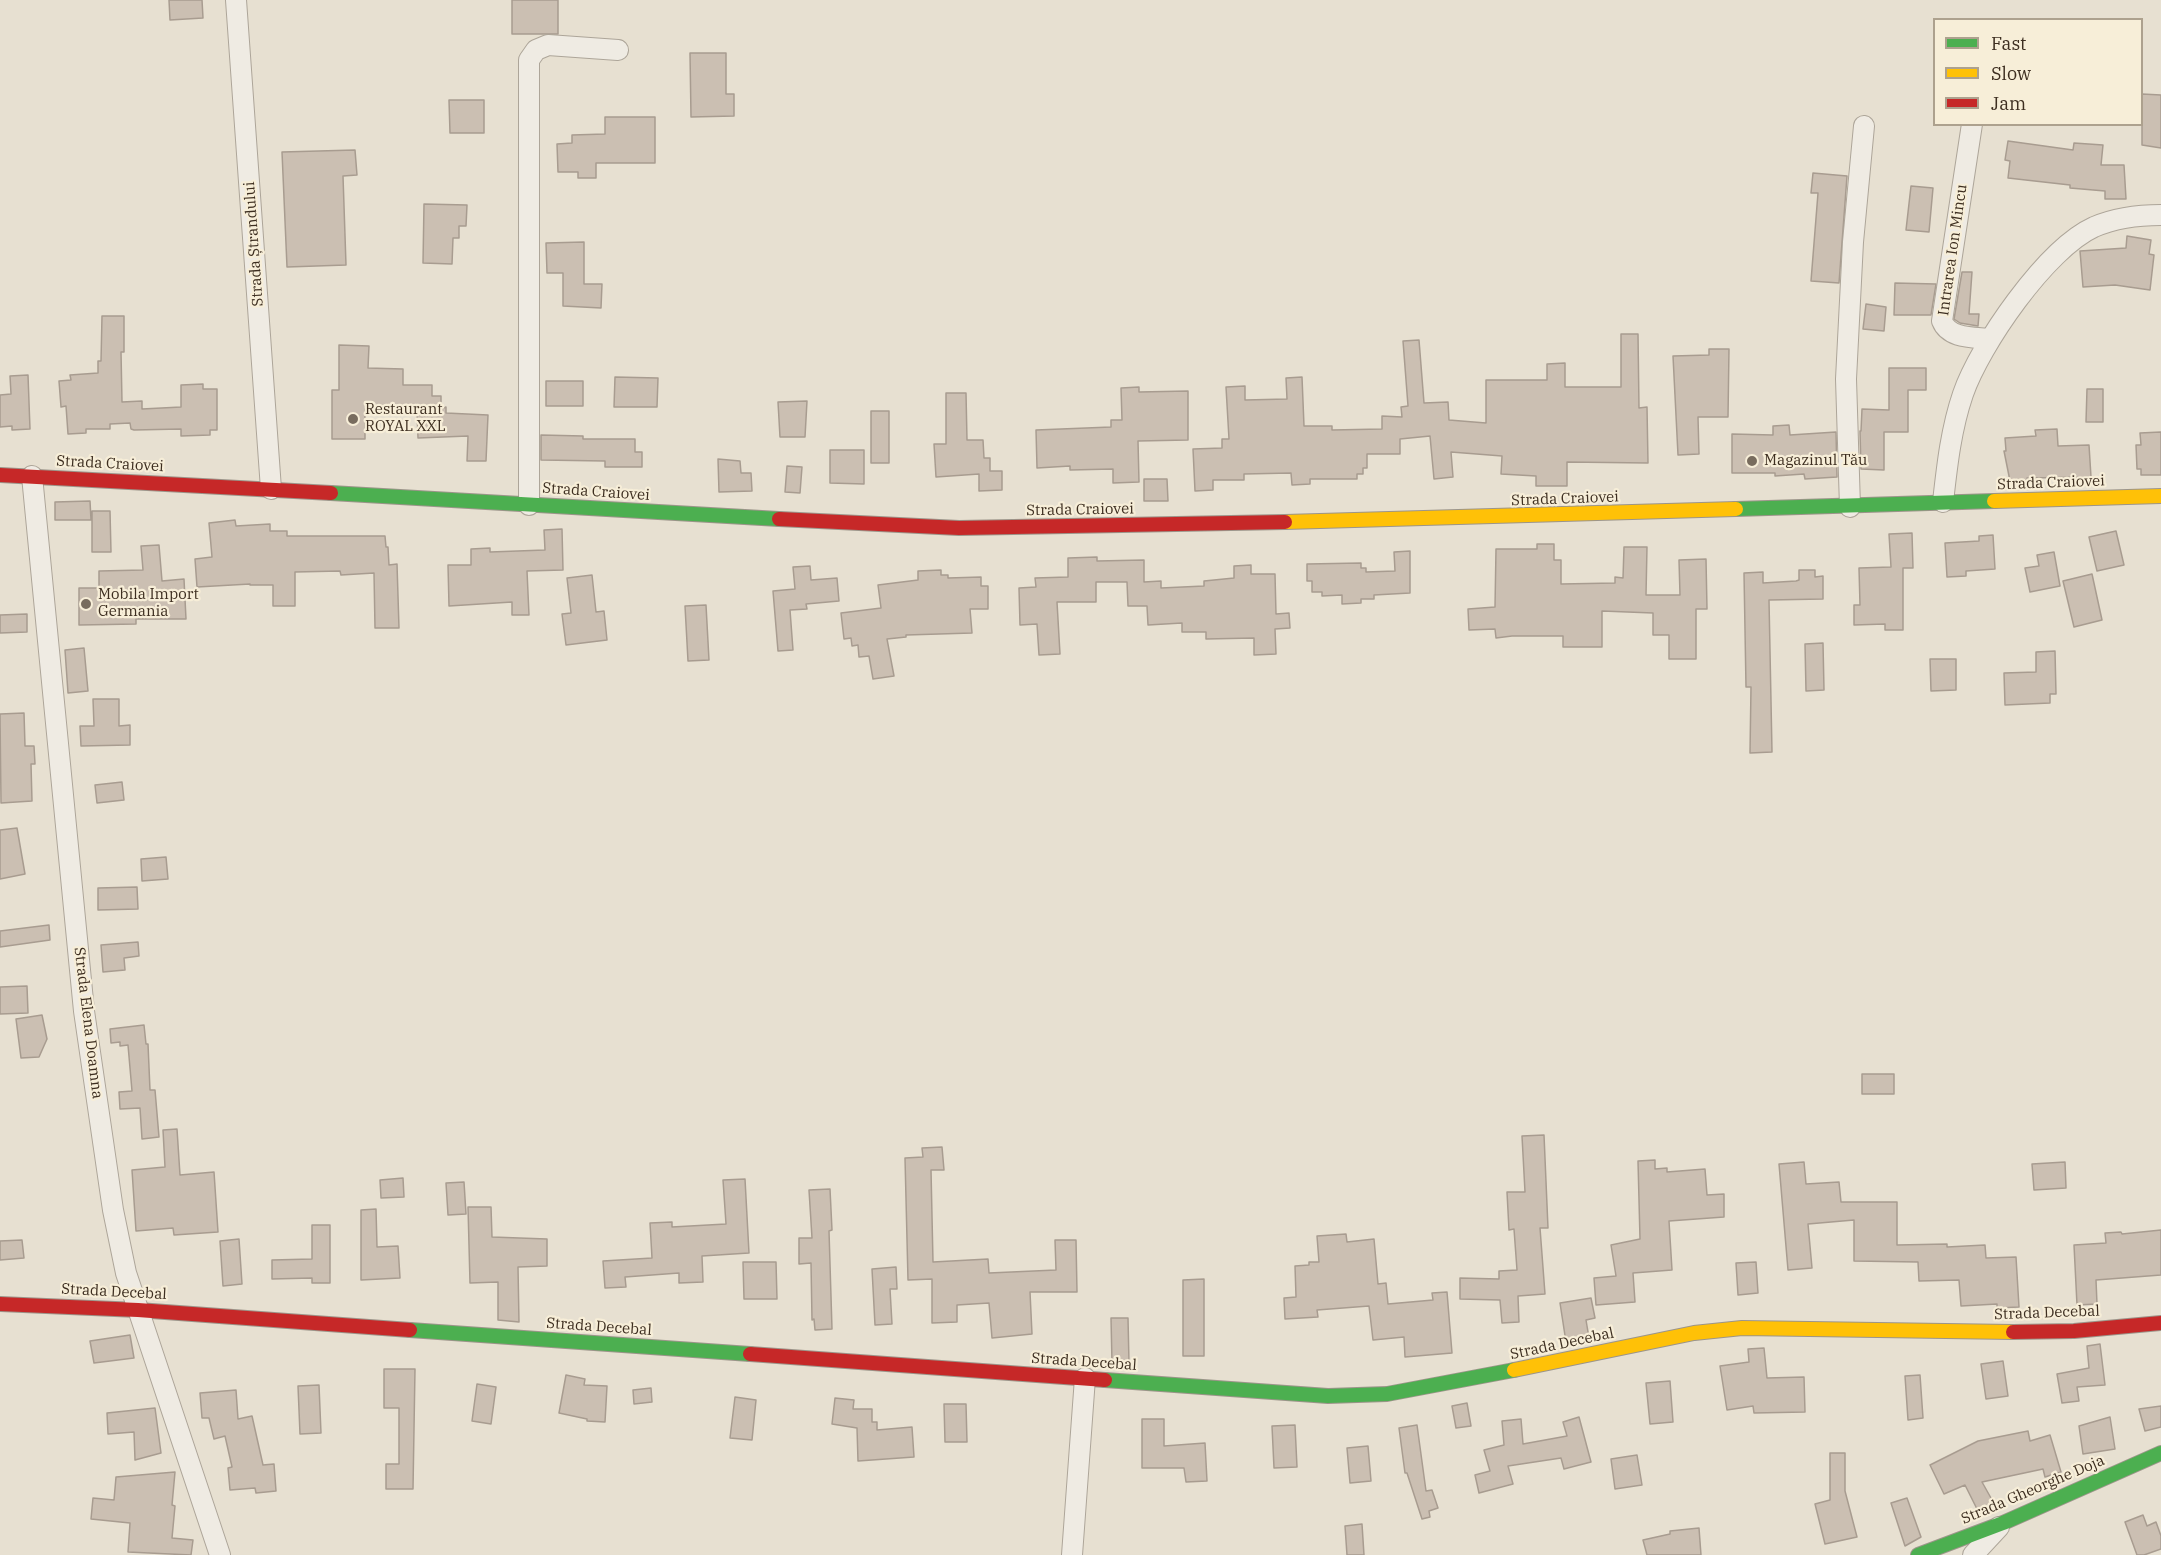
<!DOCTYPE html>
<meta charset="utf-8">
<style>
body{margin:0}
#map{position:relative;width:2161px;height:1555px;overflow:hidden;background:#e7e0d1;font-family:"IBM Plex Serif",serif}
canvas{display:block}
.legend{position:absolute;left:1933px;top:18px;width:210px;height:108px;box-sizing:border-box;background:#f7eed8;border:2px solid #ada18e;margin:0;padding:8px 10px;list-style:none;font-size:18px;color:#3d2e20}
.legend li{display:flex;align-items:center;gap:12px;height:30px}
.legend b{width:30px;border:2px solid #ada18e}
</style>
<div id="map">
<canvas width="2161" height="1555"></canvas>
<ul class="legend">
<li><b style="height:8px;background:#4caf50"></b>Fast</li>
<li><b style="height:8px;background:#ffc107"></b>Slow</li>
<li><b style="height:8px;background:#c62828"></b>Jam</li>
</ul>
</div>
<script>
const ctx = document.querySelector('canvas').getContext('2d');
ctx.lineJoin = 'round';
function fillPath(path, color) {
  ctx.fillStyle = color;
  ctx.fill(path, 'evenodd');
}
function stroke(path, color, width, dash) {
  ctx.strokeStyle = color;
  ctx.lineWidth = width;
  ctx.lineCap = dash ? 'butt' : 'round';
  ctx.setLineDash(dash || []);
  ctx.stroke(path);
}
function write(font, color, halo, rows, align = 'center') {
  ctx.font = font + ' "IBM Plex Serif",serif';
  ctx.lineWidth = 4.5;
  ctx.setLineDash([]);
  ctx.textBaseline = 'middle';
  ctx.strokeStyle = halo;
  ctx.fillStyle = color;
  for (const [text, x, y, turn = 0] of rows) {
    ctx.save();
    ctx.translate(x, y);
    ctx.rotate((+turn || 0) * Math.PI / 180);
    ctx.textAlign = isNaN(turn) ? turn : align;
    if (halo) ctx.strokeText(text, 0, 0);
    ctx.fillText(text, 0, 0);
    ctx.restore();
  }
}
const building = new Path2D(`
 M169 0H202L203 18 170 20Z
 M512 0H558V34H512Z
 M690 53H726V94H734V116L691 117Z
 M2142 94 2161 95V148L2142 145Z
 M449 100H484V133H450Z
 M605 117H655V163H596V178H578V172H558L557 144 572 143V135L605 134Z
 M2008 141 2073 150 2074 143 2103 145 2101 165H2124L2126 199H2105V191L2070 188V185L2008 178 2010 161 2005 160Z
 M355 150 357 175 343 176 346 265 287 267 282 152Z
 M1813 173 1847 176 1839 283 1811 281 1818 193H1811Z
 M1911 186 1933 188 1929 232 1906 230Z
 M424 204 467 205 466 226H459V238H453L452 264 423 263Z
 M2127 236 2151 240 2149 254 2154 255 2150 290 2115 285 2083 287 2080 251 2126 248Z
 M584 242V284H602L601 308 563 306V273H547L546 243Z
 M1962 272H1972L1969 314H1979L1978 326 1960 323 1954 319Z
 M1895 283 1936 284 1931 315H1894Z
 M1866 304 1886 307 1884 331 1863 329Z
 M102 316H124V352H121L122 402 142 401V409L181 407V385L203 384V389H217V430H210V435L181 436V429L134 430 131 429 130 423 110 424V429H86V433L68 434 66 406 61 407 59 381 71 380 70 375 98 373V361H101Z
 M1621 334H1638L1639 408 1647 407 1648 463 1567 462V486H1536V476L1501 474 1502 456 1451 452 1453 477 1434 479 1430 436 1400 439V454H1367V468H1363V474H1357V479H1310V484L1292 485 1291 473 1244 474V480H1213V490L1195 491 1193 449 1222 448V439H1229L1226 387 1245 386V400L1287 399 1286 378 1302 377 1304 426H1332V430L1382 429V416L1402 417 1401 407 1408 406 1403 341 1419 340 1424 403 1448 402 1449 420 1486 423V380H1547V364L1565 363V387H1621Z
 M339 345 369 346 368 368 403 369V385H432V396H441V409L446 407V413L488 415 486 461H467L468 436 418 438 417 411 365 409V439H332V390H339Z
 M1709 349H1729L1728 417H1698L1699 454 1678 455 1673 356 1709 355Z
 M1889 368H1926V390H1908V432H1884V470L1861 469 1860 431H1861L1862 409 1889 410Z
 M28 375 30 429 12 430V426L0 427V395L11 394 10 376Z
 M615 377 658 378 657 407H614Z
 M546 381H583V406H546Z
 M1139 387V392L1188 391V440L1138 441 1139 482 1113 483V469L1070 470V466L1037 468 1036 430 1111 427V420H1122L1121 388Z
 M2087 389H2103V422H2086Z
 M946 393H966L967 440H983L984 458H990V471H1002V490L979 491V474L936 477 934 444H946Z
 M807 401 805 437H780L778 402Z
 M871 411H889V463H871Z
 M1789 425 1790 435 1836 432 1837 477 1805 479 1804 474 1775 476V473H1732V434L1773 435V426Z
 M2057 429 2058 446 2089 445 2091 477 2027 478 2028 480 2010 481 2004 451H2006L2005 438 2036 436 2035 430Z
 M2161 432V475H2141V469H2137L2136 445H2141L2140 433Z
 M541 435 583 436V439H635V452H642V467H605V461L541 460Z
 M830 450H864V484L830 483Z
 M718 459 740 461 741 473H751L752 491 719 492Z
 M787 466 802 467 800 493 785 492Z
 M1144 479H1167L1168 501H1144Z
 M90 501 91 520H55V502Z
 M92 511H110L111 552H92Z
 M235 520 236 526 270 524V531H287V536H385L386 547H388L389 565 397 564 399 628H375L374 573 341 575 340 571 295 572V606H273V585H250V584L197 587 195 559 212 557 209 523Z
 M562 529 563 570 527 571 529 615H512V602L449 606 448 565H471V549L490 548V552L545 550 544 530Z
 M2116 531 2124 565 2097 571 2089 537Z
 M1912 533 1913 568H1903V630H1885V624L1854 625V605H1860L1859 568 1891 567 1889 534Z
 M1993 535 1995 569 1966 571V576L1947 577 1945 543 1979 541V536Z
 M1537 544H1554V560H1561V584L1615 583V577L1623 578 1624 547H1647L1646 595H1680L1679 560 1706 559 1707 609H1696V659H1669V635H1653V613L1602 611V647H1563V636H1512L1496 638 1495 629 1469 630 1468 609 1495 607 1496 549H1537Z
 M159 545 162 581 184 579 186 619H136V624L79 625V588H99V571L143 570 141 546Z
 M1410 551V593L1374 595V599H1361V603L1342 604V595L1322 596V592H1312V581H1307V564L1361 563V568H1366V572L1395 571 1394 552Z
 M2054 552 2060 586 2030 592 2025 568 2039 566 2037 555Z
 M1097 557V561L1144 560V582L1161 581V588L1204 586V581L1234 578V566L1251 565V574H1275L1276 614 1289 613 1290 628 1275 629 1276 654 1254 655V638L1206 639V632H1182V623L1148 625 1147 606H1128L1127 582H1096V602H1057L1060 654 1039 655 1037 624 1020 625 1019 588 1036 587 1035 578 1068 577V558Z
 M810 566 811 580 837 578 839 601 806 604 807 609 790 610 793 650 778 651 773 591 795 589 793 567Z
 M941 570V575H948V578L981 577V586H988V609H970L972 633 906 635V637L887 639 894 676 873 679 869 656 859 657 858 645 852 646 851 638 844 639 841 613 881 608 878 585 918 580V571Z
 M1799 570H1815V577L1823 576V599L1769 600 1772 752 1750 753 1751 687H1746L1744 573 1763 572V583L1796 581 1799 580Z
 M2092 574 2102 620 2074 627 2063 581Z
 M592 575 596 612 604 611 607 640 566 645 562 614 571 613 567 578Z
 M706 605 709 660 688 661 685 606Z
 M27 614V632L0 633V615Z
 M1823 643 1824 690 1806 691 1805 644Z
 M84 648 88 691 68 693 65 650Z
 M2055 651 2056 694H2050V703L2005 705 2004 673 2036 672V652Z
 M1930 659H1956V690L1931 691Z
 M93 699H119V726L130 725V745L81 746 80 726H94Z
 M24 713 25 746H34L35 764H31L32 801 1 803 0 714Z
 M122 782 124 800 97 803 95 785Z
 M17 828 25 874 0 879V830Z
 M166 857 168 879 142 881 141 859Z
 M137 887 138 909 98 910V888Z
 M49 925 50 940 0 947V931Z
 M138 942 139 956 124 958 125 970 103 972 101 945Z
 M27 986 28 1013 0 1014V987Z
 M42 1015 47 1039 39 1057 21 1058 16 1019Z
 M144 1025 146 1044H148L150 1090H155L159 1137 142 1139 140 1108 120 1109 119 1092 132 1091 128 1045 120 1046V1042L111 1043 110 1029Z
 M1862 1074H1894V1094H1862Z
 M177 1129 180 1175 214 1172 218 1232 174 1235 173 1228 136 1231 132 1170 165 1167 163 1130Z
 M1544 1135 1548 1228H1540L1545 1294 1518 1296 1519 1322 1502 1323 1500 1300 1460 1299V1278L1499 1279V1271L1517 1270 1514 1229 1509 1230 1507 1192H1525L1522 1136Z
 M942 1147 944 1170H931L933 1262 988 1259 989 1273 1056 1270 1055 1240H1076L1077 1292H1030L1032 1334 992 1338 989 1303 957 1305V1322L932 1323V1279L908 1280 905 1158 923 1157 922 1148Z
 M1655 1160V1169L1667 1168V1172L1705 1169 1707 1195 1724 1194V1217L1669 1221 1672 1270 1633 1273 1635 1302 1596 1305 1594 1278 1616 1276 1611 1245 1640 1239 1638 1161Z
 M1804 1162 1806 1184 1839 1182 1841 1202H1897V1245L1947 1244V1247L1985 1245 1986 1258 2016 1257 2019 1307 1997 1308V1304L1961 1306 1959 1280 1919 1281 1918 1262 1854 1261V1220L1808 1224 1812 1268 1788 1270 1779 1164Z
 M2065 1162 2066 1188 2034 1190 2032 1164Z
 M403 1178 404 1197 381 1198 380 1180Z
 M745 1179 749 1253 702 1256 703 1282 679 1283V1273L625 1277 626 1287 605 1288 603 1261 652 1258 650 1223 672 1222V1227L726 1224 723 1180Z
 M464 1182 466 1214 448 1215 446 1183Z
 M830 1189 832 1230 829 1231 832 1329 815 1330 814 1319 812 1320 811 1263 799 1264V1238H812L809 1190Z
 M468 1207H491L492 1237 547 1239V1266L518 1267 519 1322 498 1320V1282L470 1283Z
 M376 1209 377 1247 398 1246 400 1278 361 1280V1210Z
 M312 1225H330V1283H312V1278L272 1279V1260L312 1259Z
 M2161 1230V1275L2096 1280 2097 1304 2077 1305 2074 1245 2106 1243 2105 1233 2121 1232 2122 1234Z
 M1346 1234 1347 1242 1374 1239 1378 1284 1386 1283 1388 1304 1433 1300 1432 1293 1447 1292 1452 1353 1405 1357 1404 1337 1373 1340 1369 1306 1317 1310 1318 1317 1285 1319 1284 1298 1296 1297 1295 1266 1309 1265V1262H1319L1317 1236Z
 M239 1239 242 1284 223 1286 220 1241Z
 M22 1240 24 1258 0 1260V1241Z
 M743 1262H776L777 1299H744Z
 M1756 1262 1758 1293 1738 1295 1736 1263Z
 M896 1267 897 1289H890L892 1324 875 1325 872 1269Z
 M1204 1279V1356H1183V1280Z
 M1591 1298 1595 1318 1586 1320 1589 1338 1566 1342 1560 1303Z
 M1111 1318H1128L1129 1363H1112Z
 M130 1335 134 1358 94 1363 90 1341Z
 M2100 1344 2105 1385 2077 1387 2079 1401 2062 1403 2057 1374 2089 1368 2087 1346Z
 M1764 1348 1767 1378 1804 1377 1805 1412 1754 1413 1753 1406 1727 1410 1720 1366 1749 1362 1748 1349Z
 M2003 1361 2008 1396 1986 1399 1981 1364Z
 M384 1369H415L413 1489H386V1464H399V1408H384Z
 M566 1375 585 1379 584 1385 607 1386 605 1422 587 1421V1419L559 1413Z
 M1920 1375 1923 1418 1908 1420 1905 1376Z
 M1670 1381 1673 1422 1650 1424 1646 1383Z
 M477 1384 496 1387 491 1424 472 1421Z
 M319 1385 321 1433 300 1434 298 1386Z
 M651 1388 652 1402 634 1404 633 1390Z
 M236 1390 238 1419 252 1416 263 1465 274 1464 276 1491 256 1493 255 1488 230 1490 228 1468 232 1467 225 1436 214 1439 209 1418H202L200 1393Z
 M735 1397 756 1400 752 1440 730 1438Z
 M835 1398 854 1400 853 1409H872V1422H877V1430L912 1427 914 1457 858 1461 857 1428 832 1424Z
 M1467 1403 1471 1426 1456 1428 1452 1406Z
 M944 1404H966L967 1442H945Z
 M2161 1406V1427L2145 1431 2139 1409Z
 M155 1408 161 1453 135 1460 134 1432 108 1434 107 1413Z
 M1579 1417 1591 1462 1564 1469 1561 1458 1508 1466 1513 1484 1479 1493 1475 1475 1490 1471 1484 1450 1504 1445 1502 1421 1521 1419 1523 1444 1567 1436 1563 1422Z
 M2110 1417 2115 1449 2083 1454 2079 1426Z
 M1142 1419H1164V1446L1205 1443 1207 1481 1186 1482 1184 1468H1142Z
 M1295 1425 1297 1467 1274 1468 1272 1426Z
 M1417 1425 1426 1491 1432 1490 1438 1508 1429 1511 1430 1517 1422 1519 1407 1473H1405L1399 1428Z
 M2028 1431 2030 1441 2050 1435 2061 1472 2045 1477 2043 1469 1982 1482 1996 1507 1980 1515 1965 1485 1944 1494 1930 1465 1978 1441Z
 M1368 1446 1371 1481 1350 1483 1347 1448Z
 M1830 1453H1845V1491L1857 1537 1825 1544 1815 1504 1830 1500Z
 M1637 1455 1642 1485 1615 1489 1611 1459Z
 M175 1472 172 1505 175 1506 172 1538 193 1540 191 1555 128 1552 130 1523 91 1519 93 1498 114 1500 116 1477Z
 M1907 1498 1921 1537 1905 1546 1891 1503Z
 M2143 1515 2147 1526 2156 1522 2161 1536V1549L2144 1555H2137L2125 1522Z
 M1362 1524 1364 1555H1347L1345 1526Z
 M1699 1528 1701 1555H1647L1643 1540 1670 1534V1531Z`);
fillPath(building, '#cbbfb2');
stroke(building, '#a89c90', 1.5);
const street = new Path2D(`
 M236 0 271 489
 M1972 124 1942 321C1949 339 1974 337 1990 339
 M32 476 84 1011 113 1210 126 1273 220 1555
 M1943 502C1947 466 1951 429 1963 394 1980 345 2046 249 2094 227 2115 218 2138 215 2161 215
 M529 505V60L536 50 548 45 618 50
 M1850 507 1846 379 1853 242 1864 126
 M1072 1555 1085 1378
 M1973 1555 1999 1527`);
const fast = new Path2D(`
 M331 493 779 519
 M1736 509 1994 501
 M410 1330 750 1354
 M1105 1380 1328 1396 1387 1394 1514 1370
 M1918 1555 2003 1523 2161 1453`);
const slow = new Path2D(`
 M1994 501 2161 496
 M1285 522 1736 509
 M1514 1370 1694 1333 1742 1328 2013 1332`);
const jam = new Path2D(`
 M0 475 331 493
 M779 519 959 528 1285 522
 M0 1304 138 1310 410 1330
 M2013 1332 2074 1331 2161 1323
 M750 1354 1105 1380`);
stroke(street, '#ada599', 22);
stroke(fast, '#9c958a', 16);
stroke(slow, '#9c958a', 16);
stroke(jam, '#9c958a', 16);
stroke(street, '#efebe3', 20);
stroke(fast, '#4caf50', 14);
stroke(slow, '#ffc107', 14);
stroke(jam, '#c62828', 14);
for (const [x, y, r, color] of [
 [353,419,6,"#786c5e"],
 [1752,461,6,"#786c5e"],
 [86,604,6,"#786c5e"]
]) {
  const dot = new Path2D();
  dot.arc(x, y, r, 0, 2 * Math.PI);
  ctx.fillStyle = color;
  ctx.fill(dot);
  stroke(dot, '#f7eed8', 2);
}
write('15px', '#3d2e20', '#f7eed8', [
 ["Strada Ștrandului",254,244,-94],
 ["Intrarea Ion Mincu",1953,250,-82],
 ["Strada Craiovei",110,464,3],
 ["Strada Craiovei",2051,483,-2],
 ["Strada Craiovei",596,492,4],
 ["Strada Craiovei",1565,499,-2],
 ["Strada Craiovei",1080,510,-1],
 ["Strada Elena Doamna",88,1023,83],
 ["Strada Decebal",114,1292,3],
 ["Strada Decebal",2047,1313,-2],
 ["Strada Decebal",599,1327,4],
 ["Strada Decebal",1562,1344,-12],
 ["Strada Decebal",1084,1362,4],
 ["Strada Gheorghe Doja",2033,1490,-23]
]);
write('15px', '#3d2e20', '#f7eed8', [
 ["Restaurant",365,410],
 ["ROYAL XXL",365,427],
 ["Magazinul Tău",1764,461],
 ["Mobila Import",98,595],
 ["Germania",98,612]
], 'left');
</script>
